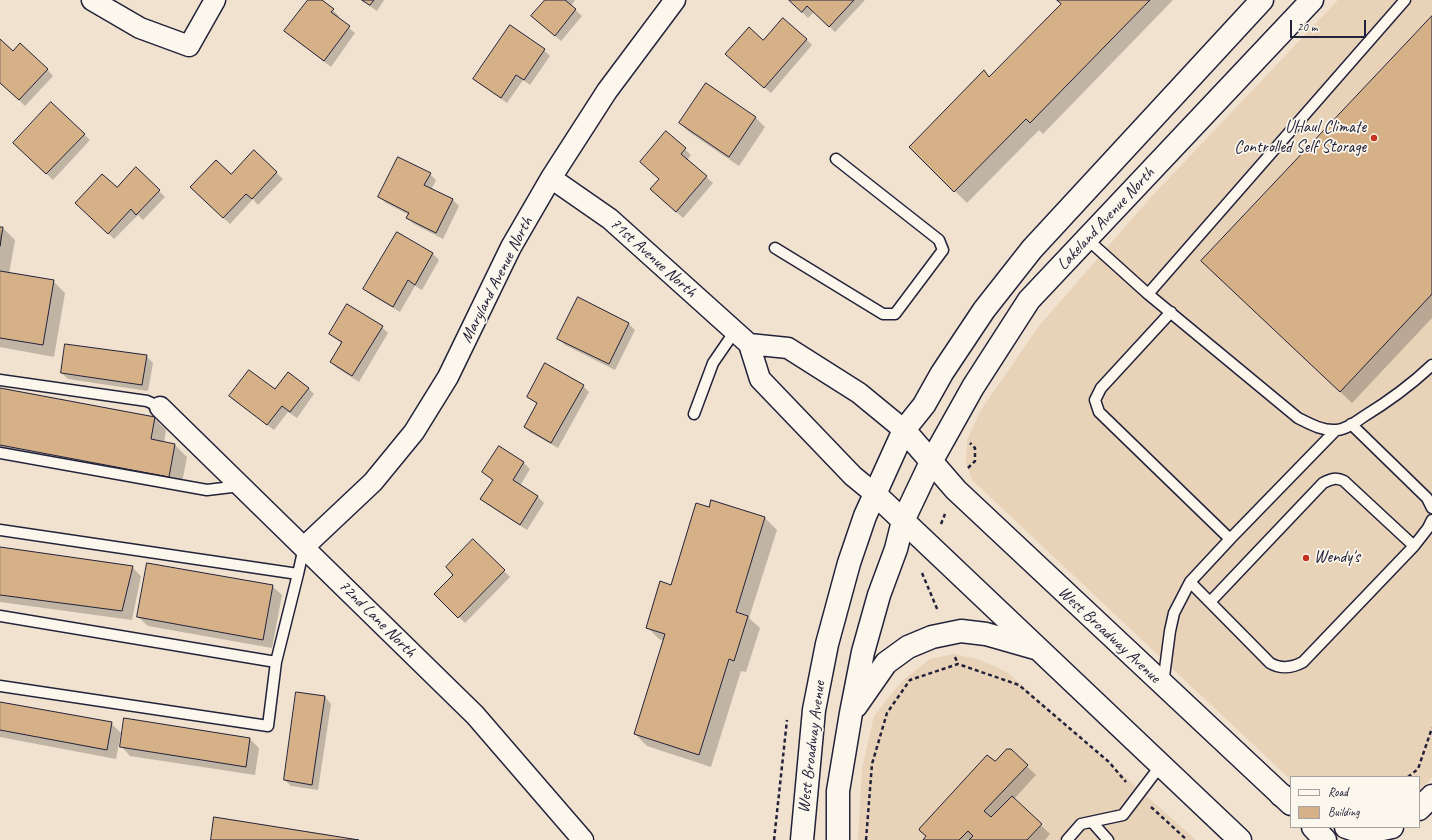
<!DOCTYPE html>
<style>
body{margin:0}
#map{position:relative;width:1432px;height:840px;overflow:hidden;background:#f0e2ce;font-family:Caveat,sans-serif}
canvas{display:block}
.legend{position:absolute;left:1290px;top:776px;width:130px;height:52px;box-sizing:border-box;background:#fbf7ec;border:1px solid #a4a2a5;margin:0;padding:5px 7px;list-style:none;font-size:12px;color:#22223b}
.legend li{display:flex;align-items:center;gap:8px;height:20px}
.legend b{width:20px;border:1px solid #a4a2a5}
.scale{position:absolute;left:1290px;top:20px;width:76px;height:18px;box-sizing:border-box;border:2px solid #22223b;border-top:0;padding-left:5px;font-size:12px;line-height:14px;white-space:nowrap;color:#22223b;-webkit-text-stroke:3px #fbf7ec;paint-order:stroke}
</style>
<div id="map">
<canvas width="1432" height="840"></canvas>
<ul class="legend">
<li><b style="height:5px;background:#fbf7ec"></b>Road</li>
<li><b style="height:11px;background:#d6b188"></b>Building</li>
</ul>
<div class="scale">20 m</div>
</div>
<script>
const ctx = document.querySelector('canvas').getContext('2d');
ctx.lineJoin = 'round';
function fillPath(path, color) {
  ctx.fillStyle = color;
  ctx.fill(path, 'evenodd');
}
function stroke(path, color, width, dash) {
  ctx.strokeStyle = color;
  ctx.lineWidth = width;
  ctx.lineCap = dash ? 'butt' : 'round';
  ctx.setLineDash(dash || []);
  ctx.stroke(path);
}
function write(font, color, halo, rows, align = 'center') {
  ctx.font = font + ' Caveat,sans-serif';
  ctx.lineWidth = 3.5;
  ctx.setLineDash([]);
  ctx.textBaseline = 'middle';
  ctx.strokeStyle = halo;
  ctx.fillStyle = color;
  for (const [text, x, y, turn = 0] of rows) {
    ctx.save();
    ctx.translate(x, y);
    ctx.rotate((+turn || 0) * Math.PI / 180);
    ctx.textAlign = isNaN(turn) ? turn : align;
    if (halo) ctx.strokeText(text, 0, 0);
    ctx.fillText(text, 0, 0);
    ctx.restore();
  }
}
fillPath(new Path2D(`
 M1338 0H1432V777L1419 793V777H1291V780L972 480 966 463 967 440 981 410 1039 326 1152 196Z
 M953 654 977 659 1007 672 1196 840H858L862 768 874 716 902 681 930 659Z`), '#e8d3b9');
fillPath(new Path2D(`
 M309 0H320L333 10 339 16 337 18 355 33 331 67 292 37 286 31Z
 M361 0H384L377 11Z
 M545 0H575L571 6 582 16 561 41 532 16Z
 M790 0H865L835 32 814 12 808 18Z
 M1058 0H1173L1043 134 1039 130 967 203 910 147 990 78 1062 4Z
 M1432 17V318L1352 403 1214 273Z
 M806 39 812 45 771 93 733 60 763 41Z
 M0 41 13 53 47 69 53 76 25 106 0 82Z
 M544 50 550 56 530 85 523 80 507 103 481 85 475 79Z
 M706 84 756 118 765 127 739 166 689 132 680 123Z
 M51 103 90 140 53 180 14 143Z
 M666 132 691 155 687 160 713 183 683 218 657 195Z
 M254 151 283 179 258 205 253 199 230 224 197 194 231 175Z
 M430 174 436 180 431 190 453 200 459 206 443 239 414 224 407 218 409 215 386 203 380 197Z
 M117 189 159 191 165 197 143 220 138 215 114 239 76 203Z
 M0 228H3L15 240 9 274 53 281 65 293 54 357 0 347Z
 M397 233 433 254 439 260 422 290 415 286 400 312 371 295 365 289Z
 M628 323 635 330 615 370 565 345 558 339Z
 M382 327 388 333 359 382 337 368 331 362 342 344 330 334Z
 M146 356 153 363 148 391 68 379 62 373Z
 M583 386 589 392 558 448 531 433 525 427 538 405 528 397Z
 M308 388 314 394 297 418 288 412 274 430 236 402 230 396Z
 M0 389 154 418 166 430 164 443 175 445 187 457 181 488 0 454Z
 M499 447 524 463 530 469 520 486 538 497 544 503 527 530 488 505 481 499 493 481 483 472Z
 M712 502 765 518 777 530 749 618 760 628 746 672 741 671 711 767 647 746 635 734 664 641 659 639 647 627 671 586 710 508Z
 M473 540 510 577 465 623 436 594 455 575Z
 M0 548 132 567 141 576 132 620 0 602Z
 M272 586 282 595 272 648 148 626 138 617Z
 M325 697 331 704 318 790 291 786 285 780Z
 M0 703 111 723 121 733 116 759 0 737Z
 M250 739 259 748 255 775 130 756 121 746Z
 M1010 750 1036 775 1014 799 1050 834 1045 840H924L927 837 920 830Z`), '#0003');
const building = new Path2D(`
 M308 0H322L334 9 331 12 350 26 324 61 284 31Z
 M362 0H374L370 5Z
 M545 0H565L576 9 555 36 531 16Z
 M789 0H854L829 27 807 6 802 12Z
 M1057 0H1150L1030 123 1026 119 954 192 909 147 984 70 989 77 1061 4Z
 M1432 16V294L1340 392 1201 261Z
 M783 18 807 39 764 88 725 54 749 27 763 40Z
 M510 25 545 49 524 80 516 75 501 98 473 79Z
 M0 39 13 51 20 43 48 69 19 100 0 83Z
 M706 83 756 117 729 157 679 123Z
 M51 102 85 134 46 174 13 143Z
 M666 131 686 148 681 154 707 176 676 212 650 189 659 179 640 162Z
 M254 150 277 172 252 199 246 194 223 218 190 187 216 160 231 174Z
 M398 157 431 173 424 185 453 199 436 233 406 218 409 213 378 197Z
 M136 167 160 190 136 215 131 209 108 234 75 203 102 174 117 187Z
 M0 227H3L0 246Z
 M397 232 433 253 415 285 408 280 393 307 363 289Z
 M0 271 54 280 43 345 0 338Z
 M578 297 629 323 609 364 557 339Z
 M347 304 383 326 352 376 330 362 342 342 329 334Z
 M65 344 147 355 142 385 61 373Z
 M545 363 584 385 551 443 524 427 537 403 527 397Z
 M249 370 275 389 288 372 309 388 290 412 282 406 267 425 229 396Z
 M0 388 155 417 151 439 175 444 169 477 0 445Z
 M499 446 524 462 513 480 538 496 520 525 480 499 493 480 482 472Z
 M711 500 765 517 736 612 748 616 734 661 729 659 699 755 634 734 665 634 646 628 660 581 671 585 696 503 709 507Z
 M473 539 505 570 458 618 434 594 453 575 446 567Z
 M0 547 133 566 122 611 0 595Z
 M147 563 273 585 263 640 137 617Z
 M296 692 325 696 312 785 284 780Z
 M0 702 112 722 107 750 0 730Z
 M124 718 250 738 246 767 120 747Z
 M1007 749H1011L1028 765 984 811 991 817 1012 796 1042 824 1027 840H969L973 836 968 831 959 840H923L926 836 920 831 919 829 987 755 995 761Z
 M214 817 359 840H211Z`);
fillPath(building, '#d6b188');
stroke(building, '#22223b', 1);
const lane = new Path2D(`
 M1087 239 1148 294 1298 418C1310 424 1322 431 1336 430 1345 430 1356 422 1363 417 1389 401 1410 386 1432 365
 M775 248 883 314H895L943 250 939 240 836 159
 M1148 294 1405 0
 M1171 312 1101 388 1095 400 1099 412 1230 539
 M0 380 147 401 160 407
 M694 414 713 363 735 331
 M1351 424 1427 498 1432 508
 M0 453 207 490 240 486
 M0 530 298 574
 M1190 582 1270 663C1280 669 1292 668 1303 662L1414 546 1428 528 1432 520
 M1210 602 1323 483C1331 479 1336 477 1344 481L1414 546
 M0 616 276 662
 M1163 684 1170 631 1174 613 1190 582 1230 539 1336 430
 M0 686 268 726 276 662 298 574 304 547
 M1092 822 1108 840
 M1067 840 1081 824 1123 815 1161 765`);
const street = new Path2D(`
 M92 0 140 28 189 46 215 0
 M551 178 610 219 749 344 760 379 853 476 875 494
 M749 344 788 348 859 393 904 430
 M160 407 475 715 583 840
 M304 547 373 482 414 432 448 377 511 247 551 178 607 91 675 0`);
const secondary = new Path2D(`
 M904 430 956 490 1291 804
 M875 494 1240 840
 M856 706 886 663 908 647 932 637 961 631 986 634 1035 648
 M1313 827 1325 840
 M802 840 814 710 827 644 849 563 865 516 904 430 924 405 942 373 984 310 1032 249 1262 0
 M838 840V791L851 713 863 652 879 595 896 549 903 521 931 462 973 387 1029 300 1312 0`);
const highway = new Path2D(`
 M1281 795 1291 800
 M1419 809 1432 796
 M1346 827 1364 833 1392 827`);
stroke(lane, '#22223b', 13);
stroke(street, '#22223b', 23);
stroke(secondary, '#22223b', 25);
stroke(highway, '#22223b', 25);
stroke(new Path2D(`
 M968 468 975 461V448L970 443
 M941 524 945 514
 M922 573 938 611
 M955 657 958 664
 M1408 777 1418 769 1432 728
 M1151 807 1187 840
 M774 840 787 720
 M866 840 872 764 887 713 910 680 958 664 1019 685 1109 762 1126 782`), '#22223b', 2.5, [4, 3]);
stroke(lane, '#fbf7ec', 10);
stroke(street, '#fbf7ec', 20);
stroke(secondary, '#fbf7ec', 22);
stroke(highway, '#fbf7ec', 22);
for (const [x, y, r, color] of [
 [1374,138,4,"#c8321e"],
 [1306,558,4,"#c8321e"]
]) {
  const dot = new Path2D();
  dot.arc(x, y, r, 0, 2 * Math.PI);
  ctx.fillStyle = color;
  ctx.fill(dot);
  stroke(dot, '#fbf7ec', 1.5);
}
write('17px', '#22223b', '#fbf7ec', [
 ["UHaul Climate",1366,128],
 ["Controlled Self Storage",1366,148],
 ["Wendy's",1314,558,"left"]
], 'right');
write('17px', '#22223b', '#fbf7ec', [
 ["Lakeland Avenue North",1106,219,-47],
 ["71st Avenue North",653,258,42],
 ["Maryland Avenue North",497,280,-63],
 ["72nd Lane North",377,619,45],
 ["West Broadway Avenue",1109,635,43],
 ["West Broadway Avenue",812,747,-83]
]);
</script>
